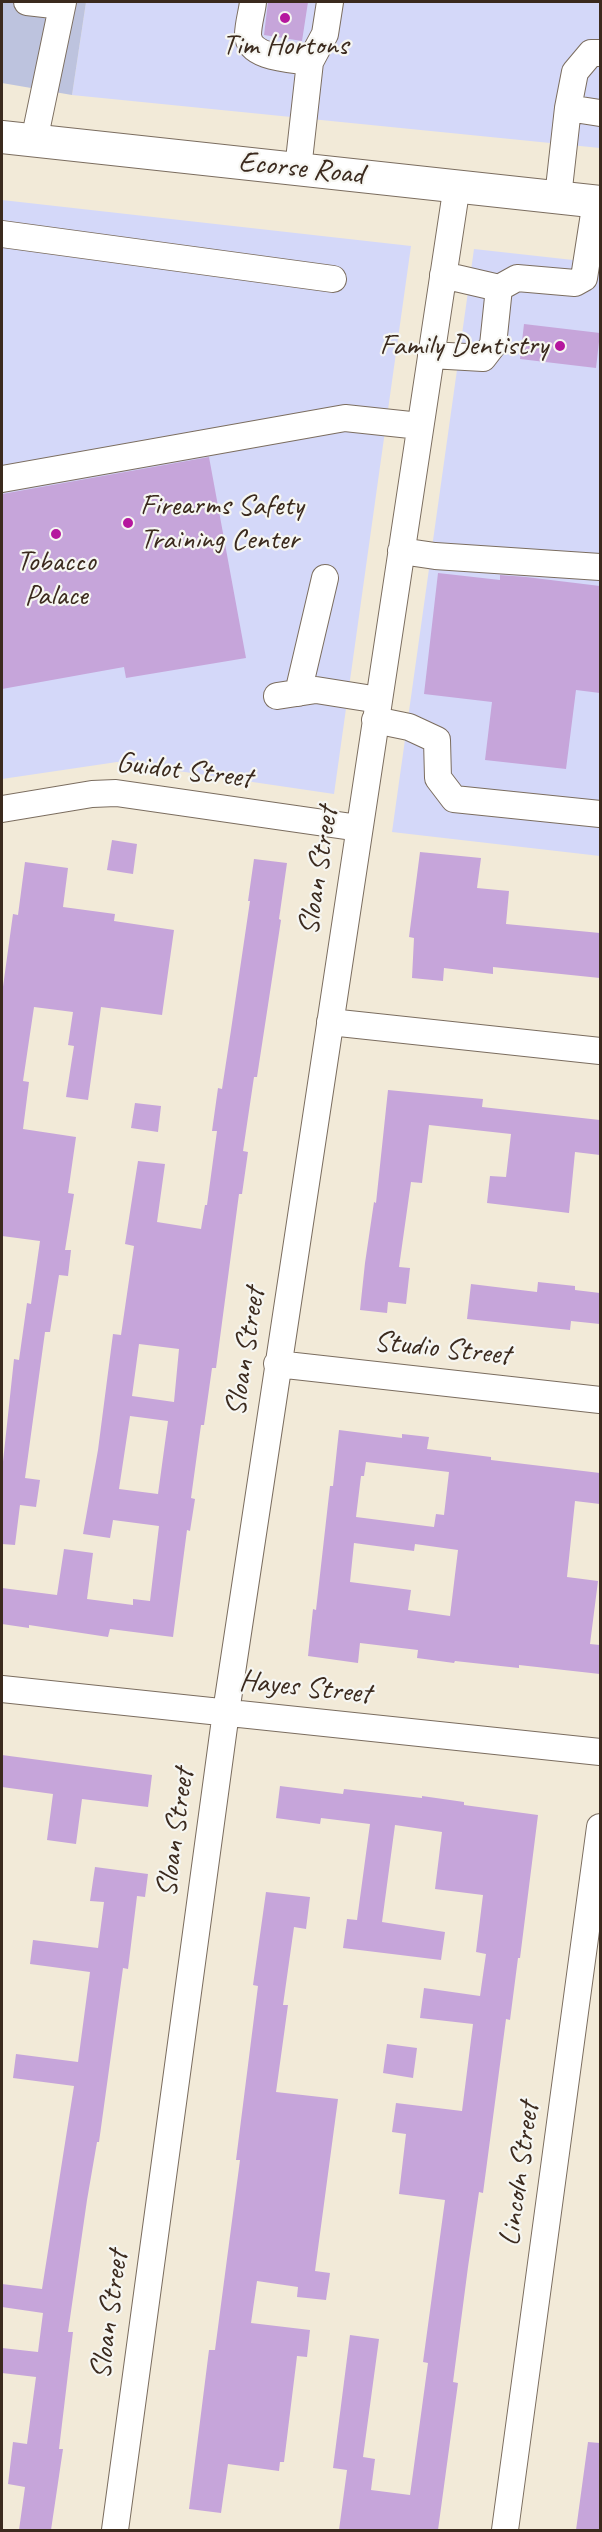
<!DOCTYPE html>
<style>
body{margin:0}
#map{position:relative;width:602px;height:2532px;overflow:hidden;background:#f2ead8;font-family:Caveat,sans-serif}
canvas{display:block}
.frame{position:absolute;inset:0;border:3px solid #3b2a1e;pointer-events:none}
</style>
<div id="map">
<canvas width="602" height="2532"></canvas>
<div class="frame"></div>
</div>
<script>
const ctx = document.querySelector('canvas').getContext('2d');
ctx.lineJoin = 'round';
function fillPath(path, color) {
  ctx.fillStyle = color;
  ctx.fill(path, 'evenodd');
}
function stroke(path, color, width, dash) {
  ctx.strokeStyle = color;
  ctx.lineWidth = width;
  ctx.lineCap = dash ? 'butt' : 'round';
  ctx.setLineDash(dash || []);
  ctx.stroke(path);
}
function write(font, color, halo, rows, align = 'center') {
  ctx.font = font + ' Caveat,sans-serif';
  ctx.lineWidth = 4.5;
  ctx.setLineDash([]);
  ctx.textBaseline = 'middle';
  ctx.strokeStyle = halo;
  ctx.fillStyle = color;
  for (const [text, x, y, turn = 0] of rows) {
    ctx.save();
    ctx.translate(x, y);
    ctx.rotate((+turn || 0) * Math.PI / 180);
    ctx.textAlign = isNaN(turn) ? turn : align;
    if (halo) ctx.strokeText(text, 0, 0);
    ctx.fillText(text, 0, 0);
    ctx.restore();
  }
}
fillPath(new Path2D(`
 M86 2H600V148L72 95Z
 M2 200 411 246 334 794 117 762 2 779Z
 M474 249 600 263V856L392 832Z`), '#d4d8f9');
fillPath(new Path2D(`
 M2 2H86L72 95 2 83Z`), '#bdc3de');
fillPath(new Path2D(`
 M268 2H308L302 41 264 35Z
 M524 324 600 333 596 368 520 359Z
 M209 457 246 658 126 678 124 667 2 689V494Z
 M438 573 500 580V575L526 577 600 586V693L576 690 566 769 485 760 492 702 424 694Z
 M112 840 137 844 133 874 107 870Z
 M420 852 481 858 477 888 509 891 506 924 600 933V978L493 967V974L444 968 443 981 412 978 414 938 409 937Z
 M254 859 287 863 279 919 281 920 257 1077H254L243 1151 248 1152 242 1194H239L216 1368H212L204 1425H201L191 1498 195 1499 190 1531 187 1530 173 1637 110 1629 108 1637 29 1625V1628L2 1624V1588L57 1595 64 1549 93 1553 87 1599 133 1605V1599L150 1601 159 1526 113 1520 110 1538 83 1534 98 1450 113 1334 121 1335 134 1246 125 1244 138 1161 165 1164 157 1222 201 1229 205 1205H207L217 1131H212L218 1088 222 1089 231 1030 250 901H248ZM139 1344 179 1349 174 1402 132 1396ZM130 1416 168 1421 158 1494 119 1489Z
 M25 862 68 868 63 907 115 914 114 921 174 930 162 1015 101 1007 88 1100 66 1097 74 1046 68 1045 73 1012 34 1007 23 1081 29 1082 23 1129 76 1137 68 1193 74 1194 65 1250H71L68 1276 59 1275 50 1332H45L25 1478 40 1480 36 1507 20 1505 15 1545 2 1544V1471L14 1359 19 1360 27 1303 31 1304 40 1241 2 1236V994L13 914 18 915Z
 M388 1090 483 1099 482 1107 600 1120V1155L575 1152 569 1213 487 1203 490 1176 506 1177 511 1134 429 1125 422 1183 411 1182 399 1267 410 1268 406 1304 388 1302 387 1313 360 1310 365 1263 374 1202 376 1203Z
 M135 1103 161 1106 158 1132 131 1128Z
 M538 1282 575 1286V1290L600 1293V1324L571 1321 570 1330 467 1319 471 1284 537 1292Z
 M339 1430 402 1438V1434L429 1437 427 1449 491 1457V1460L600 1473V1504L575 1501 567 1577 598 1581 590 1644 600 1645V1674L519 1665V1668L455 1661 454 1663 417 1658 418 1650 360 1643 358 1663 308 1656 313 1609 316 1610 330 1486H333ZM366 1462 449 1472 444 1515 436 1514 434 1527 356 1517 361 1476H364ZM354 1543 414 1551 415 1544 458 1550 450 1616 408 1610 411 1590 350 1582Z
 M2 1755 152 1775 148 1807 82 1799 76 1844 47 1840 53 1794 2 1787Z
 M280 1786 343 1794 344 1789 422 1798V1796L464 1802V1805L538 1815 520 1958H518L510 2020 506 2019 483 2193 479 2192 468 2267 453 2382 458 2383 438 2530H339L347 2470 333 2468 350 2335 379 2339 363 2457 375 2459 371 2490 410 2495 428 2363 423 2362 445 2200 399 2194 406 2134 392 2132 396 2103 462 2111 473 2024 420 2018 424 1988 480 1996 486 1954 476 1952 483 1895 435 1889 442 1832 395 1825 382 1922 445 1932 441 1960 343 1948 347 1919 357 1920 370 1824 321 1818 320 1824 276 1818Z
 M95 1867 148 1874 145 1897 137 1896 128 1969 123 1968 99 2142H97L87 2200 68 2332H73L59 2449H63L51 2530H19L25 2487 8 2484 13 2442 27 2444 36 2377 2 2373V2348L38 2352 43 2313 2 2307V2284L42 2289 74 2086 13 2078 16 2054 78 2062 90 1972 30 1964 33 1940 98 1948 104 1902 90 1901Z
 M266 1892 310 1897 306 1929 294 1927 283 2005H288L276 2092 338 2099 315 2271 330 2273 326 2300 297 2297 298 2287 257 2281 251 2323 310 2330 307 2357 297 2356 284 2462H280L279 2471 228 2464 221 2513 189 2509 209 2350H215L240 2160H236L258 1986 253 1985Z
 M387 2044 417 2048 413 2078 383 2073Z
 M588 2442 600 2443V2530H576Z`), '#c6a5da');
const minor = new Path2D(`
 M27 2 62 6
 M253 2C252 12 248 24 248 35 249 59 293 59 310 62
 M568 108 600 113
 M34 141 63 2
 M298 169 310 62 325 34 330 2
 M558 197 568 108 575 72 591 53H600
 M2 234 333 279
 M443 275 499 288
 M431 355 483 358 493 345 499 288 517 278 575 283 584 278 596 201
 M2 479 345 418 420 426
 M401 551 435 556 600 567
 M298 693 325 578
 M277 696 316 690 379 700
 M375 720 409 727 437 740 438 778 454 799 600 814
 M2 809 92 794 116 793 359 828
 M330 1022 600 1051
 M277 1364 600 1400
 M2 1689 600 1752
 M115 2530 226 1712 457 185
 M505 2530 600 1827`);
const major = new Path2D(`
 M2 137 600 202`);
stroke(minor, '#7b6d5f', 28);
stroke(major, '#7b6d5f', 34);
stroke(minor, '#fff', 26);
stroke(major, '#fff', 32);
for (const [x, y, r, color] of [
 [285,18,6,"#b5179e"],
 [560,346,6,"#b5179e"],
 [128,523,6,"#b5179e"],
 [56,534,6,"#b5179e"]
]) {
  const dot = new Path2D();
  dot.arc(x, y, r, 0, 2 * Math.PI);
  ctx.fillStyle = color;
  ctx.fill(dot);
  stroke(dot, '#f6f6f2', 2);
}
write('30px', '#3b2a1e', '#f6f6f2', [
 ["Tim Hortons",285,46],
 ["Family Dentistry",548,346,"right"],
 ["Firearms Safety",140,506,"left"],
 ["Training Center",140,540,"left"],
 ["Tobacco",56,562],
 ["Palace",56,596]
]);
write('30px', '#3b2a1e', '#f6f6f2', [
 ["Ecorse Road",301,169,6],
 ["Guidot Street",184,771,7],
 ["Sloan Street",319,871,-81],
 ["Studio Street",442,1349,6],
 ["Sloan Street",246,1352,-81],
 ["Hayes Street",305,1688,6],
 ["Sloan Street",176,1833,-82],
 ["Lincoln Street",520,2174,-82],
 ["Sloan Street",110,2315,-82]
]);
</script>
